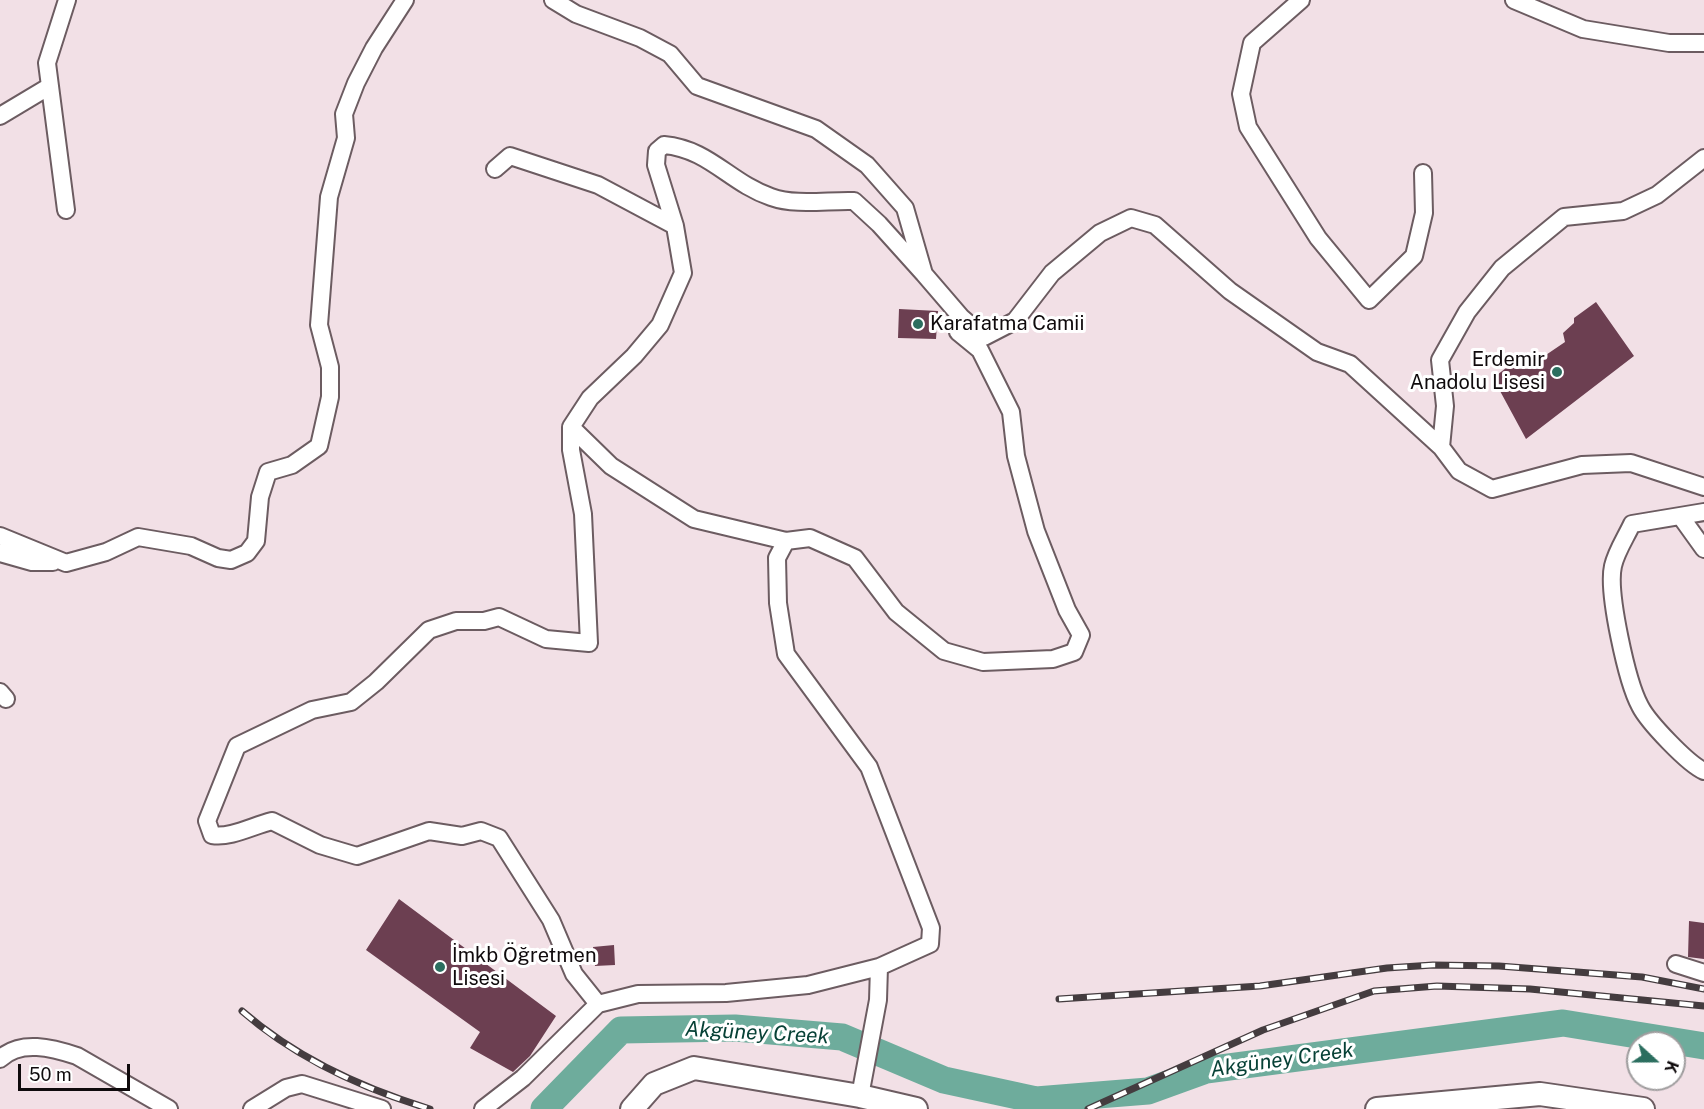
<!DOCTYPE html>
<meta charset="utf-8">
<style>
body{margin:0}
#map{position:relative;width:1704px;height:1109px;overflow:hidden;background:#f2e0e6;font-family:"Public Sans",sans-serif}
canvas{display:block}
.north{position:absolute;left:1626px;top:1031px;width:60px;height:60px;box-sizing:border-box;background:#fff;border:2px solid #9f9d9e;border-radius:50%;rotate:111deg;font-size:16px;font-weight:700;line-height:24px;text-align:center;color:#0f0a0c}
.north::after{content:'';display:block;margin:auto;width:21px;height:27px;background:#2b6e5f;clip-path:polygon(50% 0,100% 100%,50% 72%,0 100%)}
.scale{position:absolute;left:18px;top:1064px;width:112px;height:27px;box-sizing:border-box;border:3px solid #0f0a0c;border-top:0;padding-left:8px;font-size:18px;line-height:21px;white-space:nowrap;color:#0f0a0c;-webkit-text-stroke:4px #fff;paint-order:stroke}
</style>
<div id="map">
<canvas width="1704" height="1109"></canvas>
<div class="north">K</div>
<div class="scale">50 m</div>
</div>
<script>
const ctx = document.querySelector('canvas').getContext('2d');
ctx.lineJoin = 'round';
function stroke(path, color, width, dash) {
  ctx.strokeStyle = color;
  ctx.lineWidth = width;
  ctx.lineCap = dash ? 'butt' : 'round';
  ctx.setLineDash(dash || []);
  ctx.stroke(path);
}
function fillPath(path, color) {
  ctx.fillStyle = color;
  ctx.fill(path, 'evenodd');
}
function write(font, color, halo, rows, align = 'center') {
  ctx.font = font + ' "Public Sans",sans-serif';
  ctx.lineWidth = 6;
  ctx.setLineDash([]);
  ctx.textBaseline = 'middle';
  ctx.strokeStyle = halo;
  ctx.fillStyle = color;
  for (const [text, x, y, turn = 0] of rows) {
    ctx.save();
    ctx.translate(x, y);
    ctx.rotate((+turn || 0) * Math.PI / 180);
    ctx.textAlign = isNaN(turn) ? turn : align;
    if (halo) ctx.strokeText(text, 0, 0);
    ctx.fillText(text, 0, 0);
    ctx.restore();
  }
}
stroke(new Path2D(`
 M544 1109 621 1030 735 1028 842 1037 944 1080 1036 1100 1148 1091 1206 1070 1563 1023 1704 1046`), '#6eac9c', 27);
fillPath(new Path2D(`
 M1596 302 1634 356 1526 439 1493 378 1527 352 1537 361 1565 342 1563 333 1574 323V318Z
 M899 309 938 311 936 339 898 338Z
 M399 899 556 1016 530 1056 513 1072 470 1048 480 1032 366 950Z
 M1689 921 1704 923V959L1688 957Z
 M614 945 615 965 595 966 593 947Z`), '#6c3f51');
const street = new Path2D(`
 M553 0 576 14 640 38 670 54 697 86 816 129 867 165 905 208 924 274 961 317 984 337 1015 321 1052 273 1100 233 1131 218 1155 225 1230 291 1317 352 1350 364 1441 447 1459 471 1492 489 1582 465 1631 463 1704 487
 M1301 0 1252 43 1241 94 1248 127 1318 238 1369 300 1414 256 1424 213 1423 173
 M1514 0 1583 29 1669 43H1704
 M0 116 50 86
 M495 169 510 156 598 185 675 226
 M66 210 47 63 67 0
 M571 427 611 466 694 519 786 541
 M1441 447 1445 406 1440 360 1467 312 1502 268 1564 217 1623 211 1657 195 1704 158
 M1704 512 1632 524C1626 537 1616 552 1613 566 1607 592 1627 682 1640 706 1648 722 1688 764 1704 771
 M1681 517 1704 549
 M0 536 66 563 106 552 138 537 191 546 218 558 231 560 247 553 256 541 260 497 268 472 292 465 319 446 330 397V367L319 325 329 197 346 138 344 114 356 83 374 48 405 0
 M0 553 32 562H53
 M0 692 6 699
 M1676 964 1704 973
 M879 967 930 944 931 928 869 767 786 654 778 603 777 558 786 541 810 538 855 558 896 612 944 651 983 662 1053 659 1074 652 1081 635 1067 610 1036 531 1016 456 1011 412 980 350 958 332 961 317
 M598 1004 574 974 551 920 499 838 481 831 462 836 429 831 357 856 320 845 272 821C252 826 231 838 212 835L207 821 237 746 312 710 351 702 376 682 429 630 456 621H484L499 617 546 639 589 643 583 514 571 450V427L590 398 634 356 660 325 683 273 675 226 656 165 657 151 664 145C709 149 730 183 771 197 796 206 828 200 854 201L879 224 924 274
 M0 1059C20 1039 53 1048 77 1056L169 1109
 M252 1109 286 1088 302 1084 382 1109
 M483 1109 523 1078 598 1004 638 994 726 993 808 985 879 967 878 1000 860 1096`);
const secondary = new Path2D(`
 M632 1109 654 1084 694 1068 860 1096 916 1109
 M1377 1109 1540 1094 1643 1109`);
stroke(street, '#6c5c61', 20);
stroke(secondary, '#6c5c61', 26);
stroke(street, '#fff', 16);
stroke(secondary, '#fff', 22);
const rail = new Path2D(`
 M1059 999 1260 986 1387 968 1433 965 1499 966 1642 977 1704 989
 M242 1011C296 1058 361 1088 430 1109
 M1088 1109 1263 1030 1374 991 1437 986 1530 989 1704 1006`);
stroke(rail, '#443c3f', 7);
stroke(rail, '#fff', 4.5, [14]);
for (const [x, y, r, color] of [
 [918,324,6,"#2b6e5f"],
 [1557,372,6,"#2b6e5f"],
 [440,967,6,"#2b6e5f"]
]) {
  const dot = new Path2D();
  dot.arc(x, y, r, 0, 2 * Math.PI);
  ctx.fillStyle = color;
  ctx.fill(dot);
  stroke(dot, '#fff', 2);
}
write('20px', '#0f0a0c', '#fff', [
 ["Karafatma Camii",930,324],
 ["Erdemir",1545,360,"right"],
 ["Anadolu Lisesi",1545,383,"right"],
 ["İmkb Öğretmen",452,956],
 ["Lisesi",452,979]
], 'left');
write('italic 21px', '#074136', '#fff', [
 ["Akgüney Creek",757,1033,3],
 ["Akgüney Creek",1282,1060,-8]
]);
</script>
